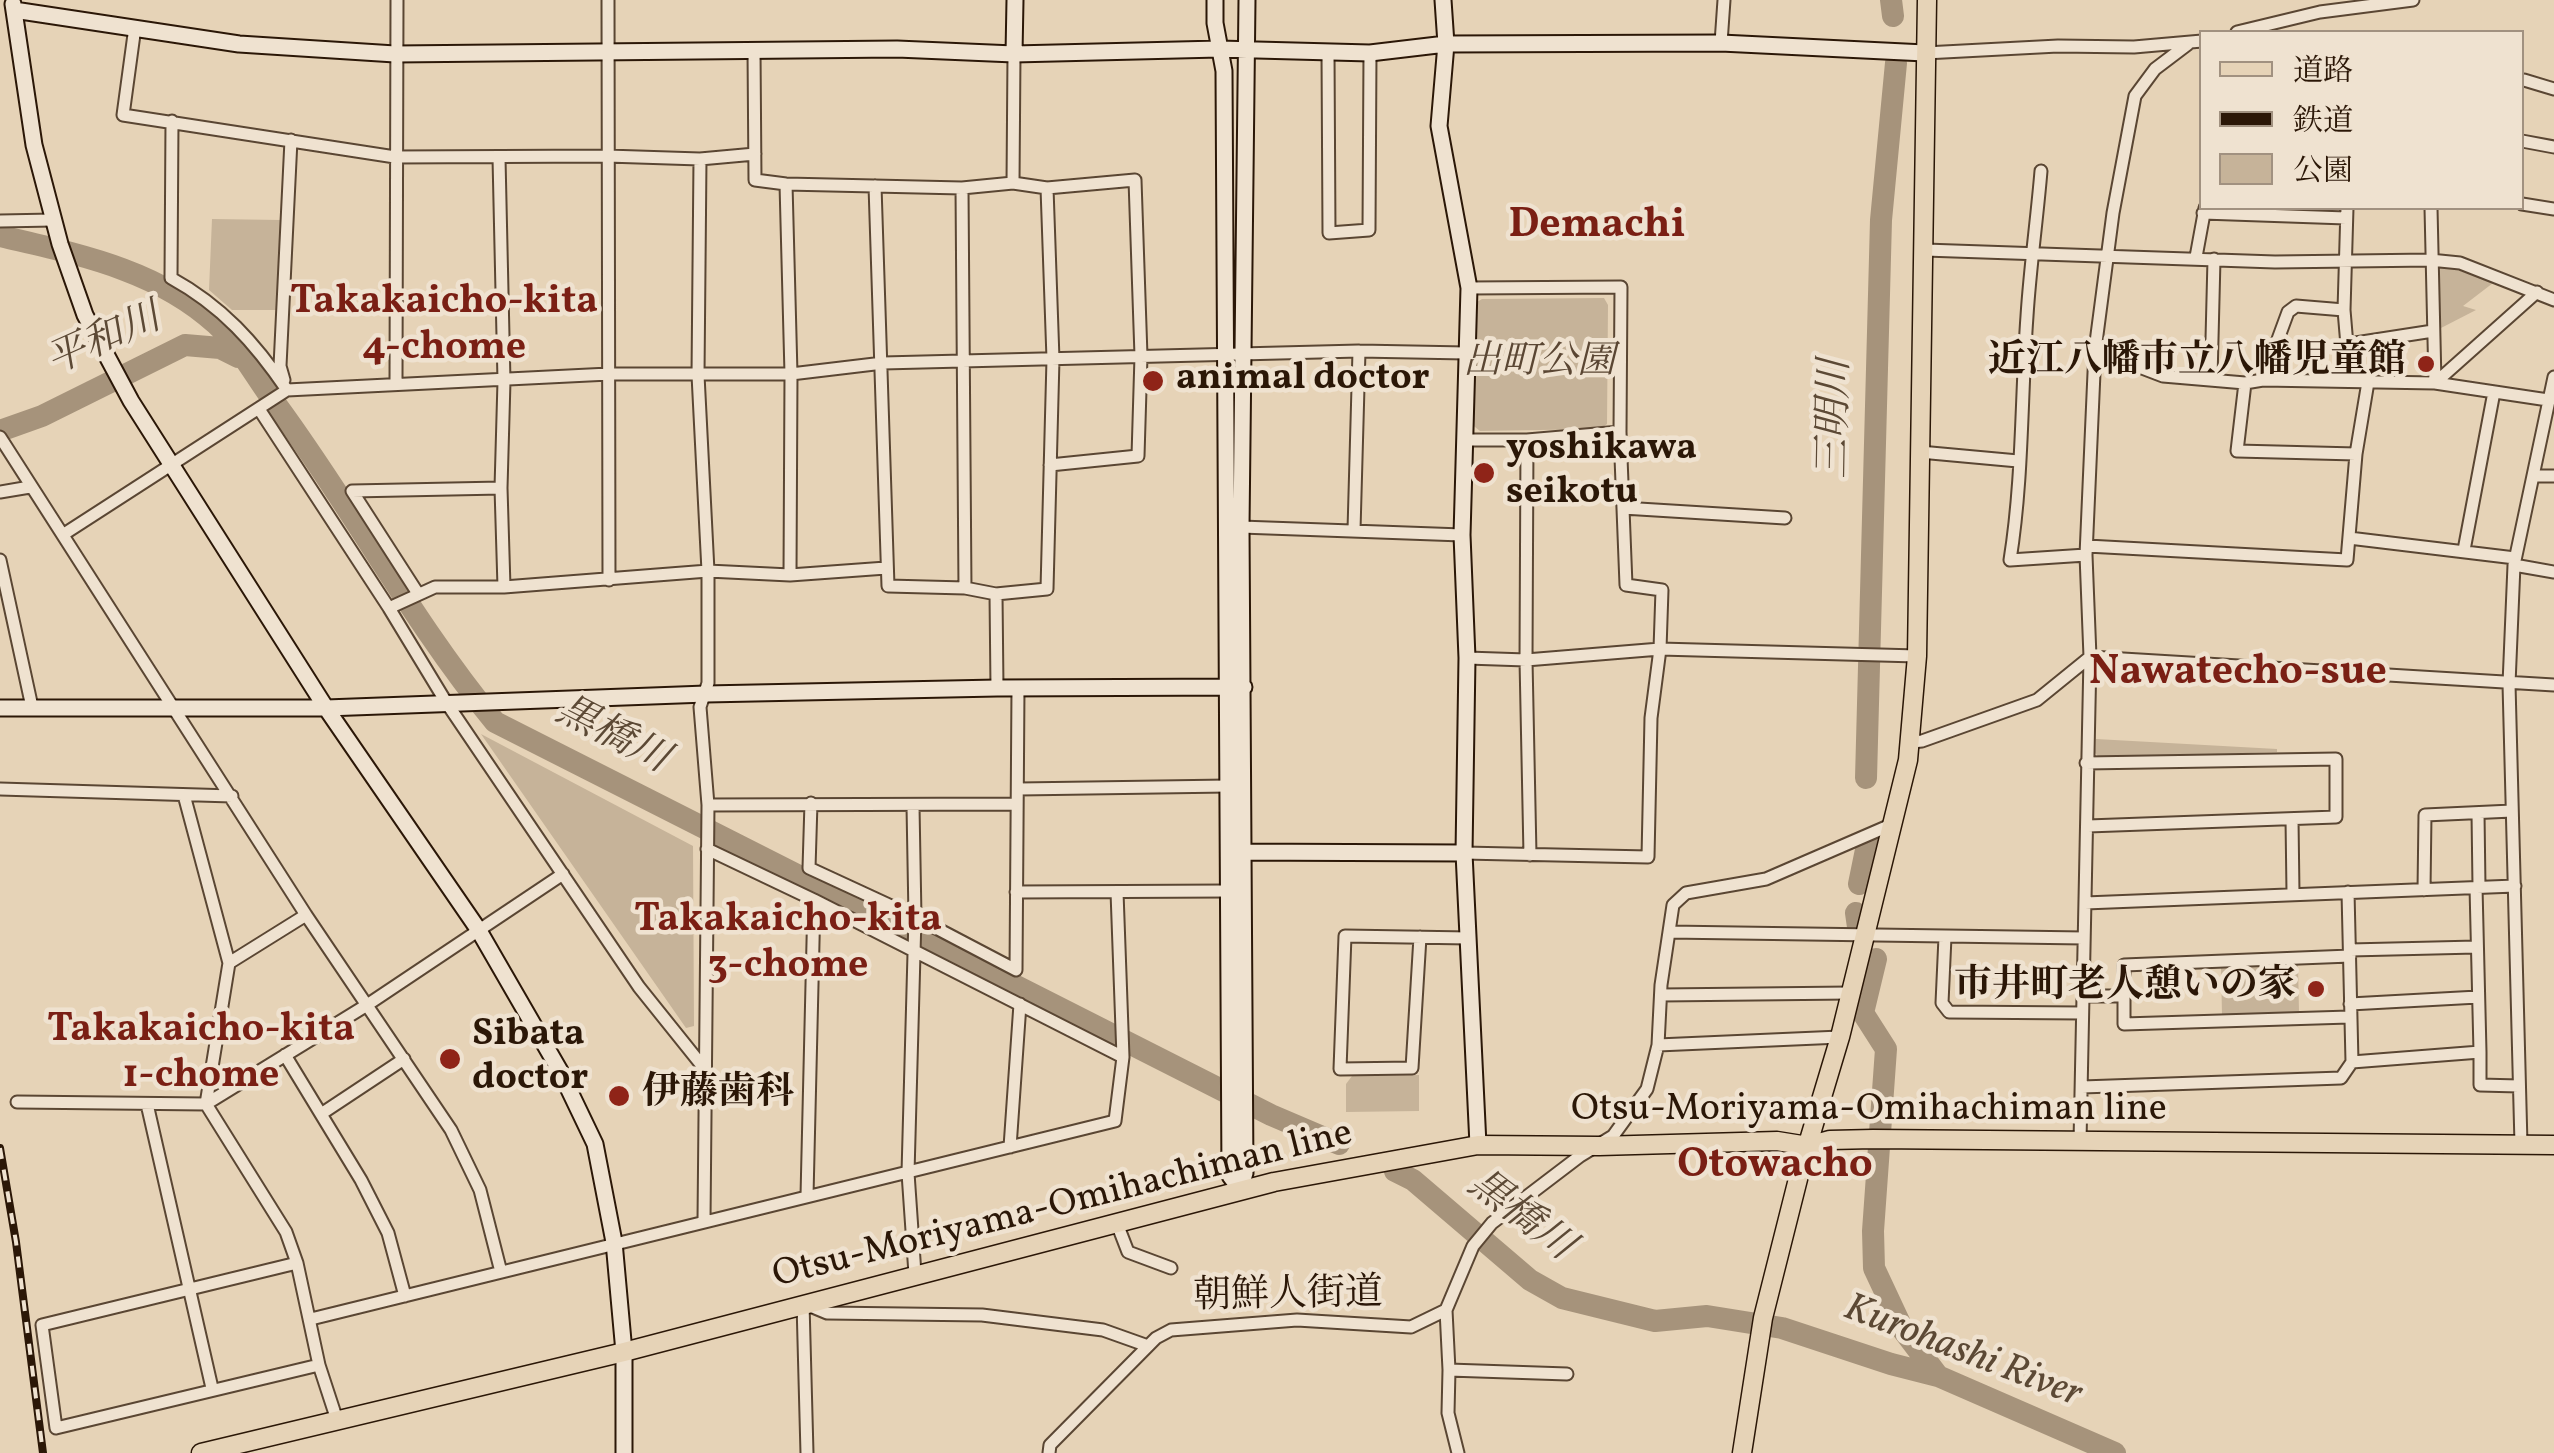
<!DOCTYPE html>
<meta charset="utf-8">
<style>
body{margin:0}
#map{position:relative;width:2554px;height:1453px;overflow:hidden;background:#e6d3b7;font-family:Vollkorn,"Noto Serif JP",serif}
canvas{display:block}
.legend{position:absolute;left:2199px;top:30px;width:325px;height:180px;box-sizing:border-box;background:#efe2d0;border:2px solid #a19180;margin:0;padding:12px 18px;list-style:none;font-size:30px;color:#2b1707}
.legend li{display:flex;align-items:center;gap:20px;height:50px}
.legend b{width:50px;border:2px solid #a19180}
</style>
<div id="map">
<canvas width="2554" height="1453"></canvas>
<ul class="legend">
<li><b style="height:12px;background:#e6d3b7"></b>道路</li>
<li><b style="height:12px;background:#2b1707"></b>鉄道</li>
<li><b style="height:28px;background:#c6b399"></b>公園</li>
</ul>
</div>
<script>
const ctx = document.querySelector('canvas').getContext('2d');
ctx.lineJoin = 'round';
function fillPath(path, color) {
  ctx.fillStyle = color;
  ctx.fill(path, 'evenodd');
}
function stroke(path, color, width, dash) {
  ctx.strokeStyle = color;
  ctx.lineWidth = width;
  ctx.lineCap = dash ? 'butt' : 'round';
  ctx.setLineDash(dash || []);
  ctx.stroke(path);
}
function write(font, color, halo, rows, align = 'center') {
  ctx.font = font + ' Vollkorn,"Noto Serif JP",serif';
  ctx.lineWidth = 9;
  ctx.setLineDash([]);
  ctx.textBaseline = 'middle';
  ctx.strokeStyle = halo;
  ctx.fillStyle = color;
  for (const [text, x, y, turn = 0] of rows) {
    ctx.save();
    ctx.translate(x, y);
    ctx.rotate((+turn || 0) * Math.PI / 180);
    ctx.textAlign = isNaN(turn) ? turn : align;
    if (halo) ctx.strokeText(text, 0, 0);
    ctx.fillText(text, 0, 0);
    ctx.restore();
  }
}
fillPath(new Path2D(`
 M212 219 281 220 277 310H232L209 290Z
 M2445 265 2493 283 2463 306 2476 310 2441 328 2436 273Z
 M1604 298 1608 305 1607 424 1600 429 1480 431 1470 423 1472 305 1482 299Z
 M481 734 693 846 694 1026 686 1028Z
 M2096 739 2277 749V752L2100 758 2095 753Z
 M2298 964 2299 1012 2222 1015 2221 967Z
 M1419 1075V1111L1346 1112V1084L1352 1076Z`), '#c6b399');
stroke(new Path2D(`
 M1891 0 1893 16
 M0 236C76 254 156 269 216 324 239 345 256 378 275 403 352 507 413 623 495 722L1271 1115 1339 1144
 M0 431 42 416 185 345 220 348 238 357
 M1866 778 1881 220 1896 63
 M1859 884 1868 840
 M1856 913 1858 927
 M1876 959 1863 1013 1886 1049 1873 1231 1874 1268 1903 1330 1938 1376
 M1395 1171 1413 1180 1530 1280 1562 1298 1655 1321 1707 1316 1782 1328 1891 1364 1938 1376 2115 1453`), '#a6937b', 22);
const street = new Path2D(`
 M608 0 609 580
 M135 27 123 115 395 157 607 156 700 159 755 154
 M2237 32 2320 12 2413 0
 M1721 43 1724 0
 M754 50 755 180 786 184 962 188 1013 183 1047 188 1135 180 1141 356 1138 456 1050 465
 M1328 52 1329 233 1369 230 1370 53
 M1925 53 2058 46 2134 47 2202 41
 M2524 80 2554 89
 M172 121 171 278C222 306 255 343 287 390
 M2522 141 2554 147
 M499 158 504 381 501 488 504 587
 M700 159 698 375 708 571V683L700 707 708 805 704 1220
 M2041 171C2037 219 2030 268 2027 316 2021 398 2023 479 2010 560L2086 555
 M1013 183 1014 54
 M786 184 791 374 790 575
 M875 186 888 586 965 588 996 594 1047 589 1053 359 1047 188
 M962 188 965 588
 M2522 204 2554 209
 M2347 208 2344 310 2350 381
 M2431 208 2435 383
 M2203 213 2346 218
 M0 221 53 220
 M1925 250 2275 262 2430 260 2460 263 2554 300
 M2196 257 2205 208
 M2349 344 2433 331
 M2095 350 2163 376 2245 383 2263 380 2435 383 2548 400
 M2211 379 2214 259
 M284 380 280 366 291 140
 M2263 380 2288 312 2296 306 2344 310
 M396 383 397 0
 M2245 383 2237 451 2356 454
 M2435 383 2537 292
 M259 409 389 608 446 702 639 987 704 1068
 M0 437 306 915 451 1130 480 1190 501 1272
 M1465 440H1527L1620 432
 M1527 440 1526 660 1530 855
 M1920 452 2018 461
 M2533 476H2554
 M0 492 30 487
 M1623 508 1785 518
 M1241 527 1462 535
 M1354 530 1359 351
 M64 534 287 390 609 374H791L883 363 1359 351 1466 353
 M2349 538 2515 558
 M2087 546 2347 560 2356 454 2368 382
 M2464 550 2494 392
 M0 560 32 707
 M2514 565 2554 572
 M417 592 352 491 501 488
 M996 594 997 688
 M389 608 435 587H504L708 571 790 575 886 568
 M1467 658 1526 660 1660 649 1917 656
 M1912 742 1922 741 2037 700 2090 657 2086 555 2095 350 2113 213 2135 96 2155 69 2188 44
 M2086 763 2336 759V817L2088 826
 M0 789 232 796
 M1019 789 1228 786
 M184 795 229 963 206 1104 286 1232 297 1263 319 1365 337 1420
 M811 803 809 868 915 917 1016 970 1018 688
 M708 805 1017 804
 M913 806 915 917 908 1173 915 1274
 M2478 813 2479 887
 M2292 819 2293 893
 M707 849 814 900 1123 1057
 M1464 853 1648 857 1651 718 1660 649 1662 590 1626 585 1620 432 1621 287 1469 288
 M2476 887 2480 1052
 M2424 890 2425 815 2512 811
 M1016 892 1228 891
 M2085 903 2515 886
 M1669 932 2084 938
 M1420 937 1412 1068 1340 1069 1345 936 1469 938
 M1945 937 1942 1003 1949 1012 2082 1013
 M2350 950 2476 947
 M229 963 306 915
 M1661 995 1850 993
 M2084 996H2124
 M2350 1004 2478 997
 M2349 1017 2124 1024V965L2350 956
 M1658 1045 1840 1037
 M285 1055 361 1180 388 1233 405 1296
 M2352 1062 2480 1052V1085L2519 1086
 M2082 1087 2341 1078 2352 1062 2348 892
 M17 1102 206 1104 367 1005 563 874
 M147 1104 212 1388
 M321 1114 404 1059
 M2080 1142 2090 657 2554 685
 M2521 1144 2509 684 2514 565 2554 377
 M1010 1147 1020 1004
 M807 1196 814 900
 M1116 1221 1128 1252 1171 1268
 M297 1263 42 1325 56 1428 319 1365
 M1446 1310 1449 1370
 M311 1319 1115 1121 1123 1057 1117 892
 M807 1453 803 1303 827 1313 982 1315 1103 1330 1148 1346
 M1049 1453 1050 1445 1156 1338 1171 1330 1297 1320 1411 1327 1446 1310 1473 1246 1492 1223 1580 1156 1613 1136 1647 1089 1658 1045 1661 985 1673 905 1686 893 1766 879 1893 824
 M1458 1453 1448 1413 1449 1370 1567 1374`);
const secondary = new Path2D(`
 M1215 0V23L1224 71 1230 1176 1240 1189
 M1443 0 1446 44 1439 126 1469 288 1462 535 1467 658 1464 853 1478 1145
 M13 4 34 145 60 244 85 315 131 401 326 708 478 929 560 1071 595 1144 614 1242 624 1352V1453
 M14 10 239 44 395 54 897 49 1014 54 1219 49 1370 53 1446 44 1721 43 1925 53
 M1014 54 1015 0
 M0 708H326L706 694 997 688 1244 687
 M1233 852 1464 853
 M1240 1189 1245 1173 1241 527 1247 0`);
const primary = new Path2D(`
 M201 1453 624 1352 1274 1182 1478 1145 1599 1146 1777 1141 1808 1146 1830 1140 1873 1139 2554 1145
 M1742 1453 1763 1318 1801 1167 1840 1037 1908 760 1917 656 1927 0`);
stroke(street, '#5a4633', 15);
stroke(secondary, '#2b1707', 19);
stroke(primary, '#2b1707', 21);
stroke(street, '#efe2d0', 11);
stroke(secondary, '#efe2d0', 15);
stroke(primary, '#e6d3b7', 18);
const rail = new Path2D(`
 M0 1148 16 1242 43 1453`);
stroke(rail, '#2b1707', 8);
stroke(rail, '#efe2d0', 4, [11]);
for (const [x, y, r, color] of [
 [2426,364,10,"#8f2418"],
 [1153,381,12,"#8f2418"],
 [1484,473,12,"#8f2418"],
 [2316,989,10,"#8f2418"],
 [450,1059,12,"#8f2418"],
 [619,1096,12,"#8f2418"]
]) {
  const dot = new Path2D();
  dot.arc(x, y, r, 0, 2 * Math.PI);
  ctx.fillStyle = color;
  ctx.fill(dot);
  stroke(dot, '#efe2d0', 4);
}
write('bold 38px', '#2b1707', '#efe2d0', [
 ["近江八幡市立八幡児童館",2406,364,"right"],
 ["animal doctor",1176,381],
 ["yoshikawa",1506,451],
 ["seikotu",1506,495],
 ["市井町老人憩いの家",2296,989,"right"],
 ["Sibata",472,1037],
 ["doctor",472,1081],
 ["伊藤歯科",642,1096]
], 'left');
write('italic 38px', '#5a4633', '#efe2d0', [
 ["出町公園",1539,365]
]);
write('38px', '#2b1707', '#efe2d0', [
 ["Otsu-Moriyama-Omihachiman line",1869,1112],
 ["Otsu-Moriyama-Omihachiman line",1063,1207,-14],
 ["朝鮮人街道",1288,1298,-1]
]);
write('bold 40px', '#7a1f14', '#efe2d0', [
 ["Takakaicho-kita",444,305],
 ["4-chome",444,351],
 ["Takakaicho-kita",788,923],
 ["3-chome",788,969],
 ["Takakaicho-kita",201,1033],
 ["1-chome",201,1079]
]);
write('italic 40px', '#5c4935', '#efe2d0', [
 ["平和川",105,343,-24],
 ["三明川",1838,419,-89],
 ["黒橋川",611,738,27],
 ["黒橋川",1519,1218,37],
 ["Kurohashi River",1962,1354,21]
]);
write('bold 42px', '#7a1f14', '#efe2d0', [
 ["Demachi",1597,228],
 ["Nawatecho-sue",2238,675],
 ["Otowacho",1775,1168]
]);
</script>
